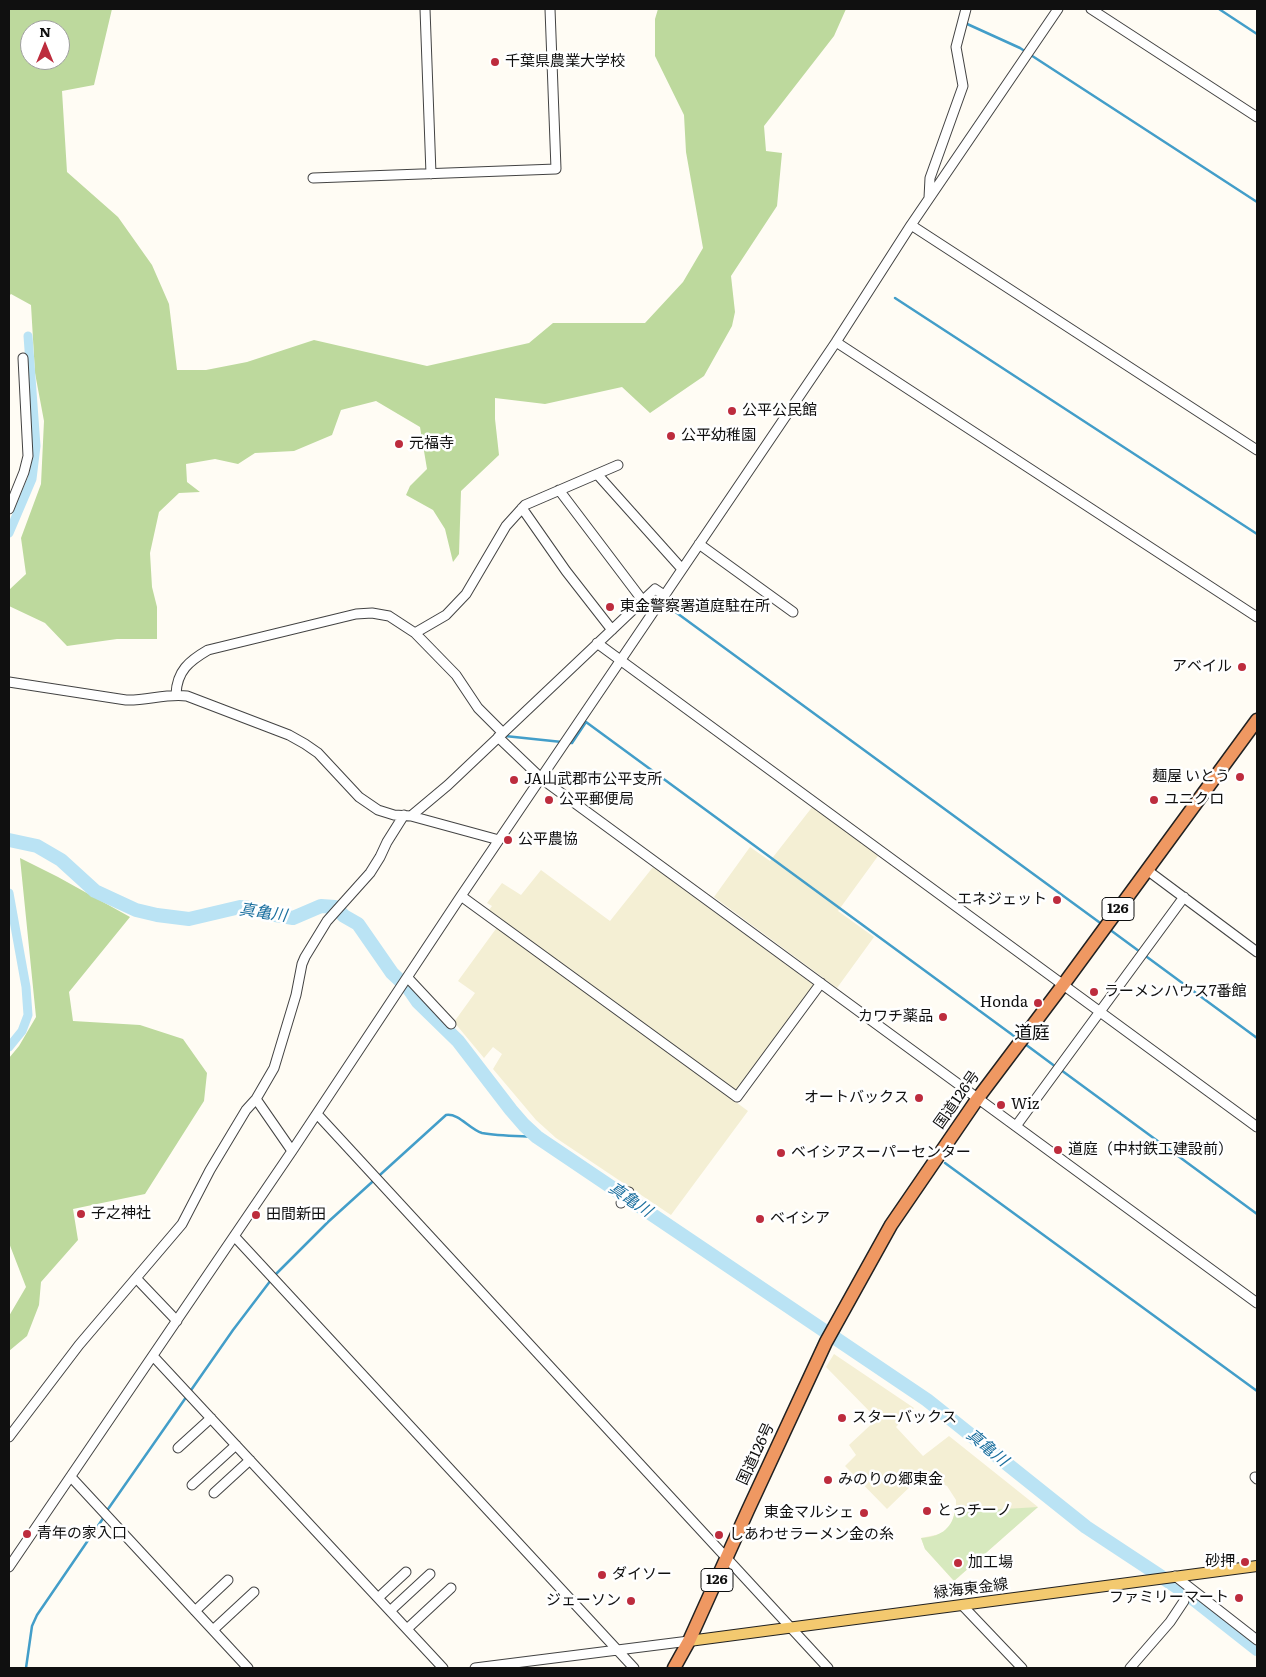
<!DOCTYPE html>
<meta charset="utf-8">
<style>
body{margin:0}
#map{position:relative;width:1266px;height:1677px;overflow:hidden;background:#fffcf4;font-family:Literata,serif}
canvas{display:block}
.frame{position:absolute;inset:0;border:10px solid #101010;pointer-events:none}
.north{position:absolute;left:20px;top:20px;width:50px;height:50px;box-sizing:border-box;background:#fff;border:1px solid #9f9f9f;border-radius:50%;rotate:0deg;font-size:14px;font-weight:700;line-height:20px;text-align:center;color:#101010}
.north::after{content:'';display:block;margin:auto;width:18px;height:22px;background:#bd2c3d;clip-path:polygon(50% 0,100% 100%,50% 72%,0 100%)}
</style>
<div id="map">
<canvas width="1266" height="1677"></canvas>
<div class="frame"></div>
<div class="north">N</div>
</div>
<script>
const ctx = document.querySelector('canvas').getContext('2d');
ctx.lineJoin = 'round';
function fillPath(path, color) {
  ctx.fillStyle = color;
  ctx.fill(path, 'evenodd');
}
function stroke(path, color, width, dash) {
  ctx.strokeStyle = color;
  ctx.lineWidth = width;
  ctx.lineCap = dash ? 'butt' : 'round';
  ctx.setLineDash(dash || []);
  ctx.stroke(path);
}
function write(font, color, halo, rows, align = 'center') {
  ctx.font = font + ' Literata,"Noto Sans JP",serif';
  ctx.lineWidth = 5;
  ctx.setLineDash([]);
  ctx.textBaseline = 'middle';
  ctx.strokeStyle = halo;
  ctx.fillStyle = color;
  for (const [text, x, y, turn = 0] of rows) {
    ctx.save();
    ctx.translate(x, y);
    ctx.rotate((+turn || 0) * Math.PI / 180);
    ctx.textAlign = isNaN(turn) ? turn : align;
    if (halo) ctx.strokeText(text, 0, 0);
    ctx.fillText(text, 0, 0);
    ctx.restore();
  }
}
fillPath(new Path2D(`
 M813 806 878 856 838 911 874 937 837 988 714 897 750 847 770 861Z
 M653 867 814 985 736 1091 489 910 492 906 487 903 502 883 521 895 541 870 610 921Z
 M498 926 748 1111 671 1215 556 1138 536 1120 493 1069 502 1054 493 1047 484 1058 454 1022 475 993 458 981Z
 M834 1354 914 1408 896 1427 923 1456 949 1436 1038 1507 954 1581 925 1549 921 1538 940 1534 948 1529 952 1522 956 1507V1500L947 1486 930 1479 920 1477 887 1509 845 1466 856 1455 849 1445 877 1419 826 1367Z`), '#f4efd4');
fillPath(new Path2D(`
 M1038 1507 954 1581 925 1549 921 1538C939 1537 951 1530 955 1512Z`), '#d7e9be');
fillPath(new Path2D(`
 M9 9H112L94 85 62 91 67 172 118 217 152 265 169 304 177 370H206L247 362 314 340 427 366 529 343 553 323H645L683 282 703 248 686 152 684 115 655 56V19L658 9H846L834 36 764 126 766 151 782 153 777 206 731 276 735 312 732 326 704 376 650 413 622 387 545 404 495 398V419L499 455 461 491 459 554 453 562 445 529 433 510 406 495 410 486 427 469 420 427 376 401 341 410 332 435 294 451 255 453 238 464 215 459 186 464 187 482 200 492 179 493 159 512 150 553 152 587 157 607V639H117L67 646 45 623 9 606V590L26 574 21 538 41 484 44 421 35 373 31 305 11 294 9 296ZM30 30H60V60H30Z
 M20 858 58 877 130 917 69 992 73 1021 140 1025 183 1039 207 1073 204 1101 145 1194 73 1209 78 1240 41 1282 39 1305 27 1336 9 1351V1316L26 1287 9 1243V1058L19 1046 36 1017Z`), '#bdd99d');
stroke(new Path2D(`
 M1219 9 1257 34
 M965 23 1020 48 1257 202
 M895 298 1257 534
 M665 607 670 608 1103 925
 M505 736 562 742
 M568 743H572L586 722 1018 1039
 M1109 929 1257 1038
 M1025 1044 1056 1067
 M1061 1070 1257 1214
 M945 1163 1257 1391
 M274 1276 328 1222 446 1115C459 1113 469 1129 482 1133 498 1136 521 1136 537 1137
 M106 1512 233 1330 271 1280
 M26 1668 32 1626 37 1615 104 1517`), '#439ec9', 2.5);
stroke(new Path2D(`
 M9 533 32 479 36 446 28 336
 M9 893 26 987 28 1015 22 1031 9 1047`), '#bae3f4', 9);
stroke(new Path2D(`
 M9 840 37 846 61 860 95 891 136 910 157 915 189 919 240 907 251 908 264 913 293 918 321 906 335 907 344 916 358 924 392 973 409 989 418 1002 458 1041 511 1110 524 1125 537 1137 927 1400 1086 1527 1186 1593 1257 1649`), '#bae3f4', 14);
const minor = new Path2D(`
 M425 9 431 174
 M1091 9 1257 117
 M313 178 556 169 550 9
 M929 198 930 178 963 86 956 47 966 9
 M911 225 1257 450
 M836 342 1257 617
 M597 474 682 569
 M559 490 643 601
 M522 508 566 571 612 630
 M9 509 24 472 28 456 23 358
 M699 544 793 612
 M415 633 446 615 466 594 506 526 525 505 618 465
 M597 643 1257 1127
 M9 682 126 700C146 701 167 693 187 696L289 735 305 744 318 753 359 797 378 810 394 815 411 816 499 840
 M176 694C177 671 189 661 208 650L356 614 372 613 389 616 415 633 456 675 478 708 503 733
 M498 737 542 779 1257 1303
 M411 816 448 785 655 589 664 595
 M1147 870 1257 952
 M461 896 737 1097 821 983
 M408 978 451 1024
 M256 1099 292 1151
 M317 1114 828 1668
 M1016 1126 1184 897
 M621 1203 629 1192
 M235 1237 634 1668
 M136 1278 177 1321
 M153 1356 443 1668
 M9 1437 79 1345 182 1224 210 1170 246 1110 256 1099 274 1068 296 995 302 964 305 957 327 921 370 873 380 857 387 842 404 815
 M178 1448 211 1418
 M71 1477 248 1668
 M1255 1477 1257 1479
 M192 1485 236 1445
 M214 1493 250 1460
 M9 1567 292 1151 461 896 836 342 911 225 1058 9
 M1175 1576 1257 1640
 M378 1598 406 1572
 M962 1605 1022 1668
 M195 1611 228 1580
 M390 1611 430 1574
 M407 1629 451 1588
 M213 1630 254 1592
 M475 1668 689 1641
 M1130 1668 1170 1622 1184 1601`);
const major = new Path2D(`
 M689 1641 1257 1566`);
const highway = new Path2D(`
 M674 1668 689 1641 748 1510 826 1342 891 1225 978 1098 1063 985 1257 720`);
stroke(minor, '#434343', 11);
stroke(major, '#212121', 12);
stroke(highway, '#212121', 15);
stroke(minor, '#fff', 9);
stroke(major, '#f3c96f', 10);
stroke(highway, '#ef9862', 12);
for (const [x, y, r, color] of [
 [495,62,5,"#bd2c3d"],
 [732,411,5,"#bd2c3d"],
 [671,436,5,"#bd2c3d"],
 [399,444,5,"#bd2c3d"],
 [610,607,5,"#bd2c3d"],
 [1242,667,5,"#bd2c3d"],
 [1240,777,5,"#bd2c3d"],
 [514,780,5,"#bd2c3d"],
 [549,800,5,"#bd2c3d"],
 [1154,800,5,"#bd2c3d"],
 [508,840,5,"#bd2c3d"],
 [1057,900,5,"#bd2c3d"],
 [1094,992,5,"#bd2c3d"],
 [1038,1003,5,"#bd2c3d"],
 [943,1017,5,"#bd2c3d"],
 [919,1098,5,"#bd2c3d"],
 [1001,1105,5,"#bd2c3d"],
 [1058,1150,5,"#bd2c3d"],
 [781,1153,5,"#bd2c3d"],
 [81,1214,5,"#bd2c3d"],
 [256,1215,5,"#bd2c3d"],
 [760,1219,5,"#bd2c3d"],
 [842,1418,5,"#bd2c3d"],
 [828,1480,5,"#bd2c3d"],
 [927,1511,5,"#bd2c3d"],
 [864,1513,5,"#bd2c3d"],
 [27,1534,5,"#bd2c3d"],
 [719,1535,5,"#bd2c3d"],
 [1245,1562,5,"#bd2c3d"],
 [958,1563,5,"#bd2c3d"],
 [602,1575,5,"#bd2c3d"],
 [1239,1598,5,"#bd2c3d"],
 [631,1601,5,"#bd2c3d"]
]) {
  const dot = new Path2D();
  dot.arc(x, y, r, 0, 2 * Math.PI);
  ctx.fillStyle = color;
  ctx.fill(dot);
  stroke(dot, '#fff', 2);
}
for (const [x, y, w] of [
 [1118,909,32],
 [717,1580,32]
]) {
  const box = new Path2D();
  box.roundRect(x - w / 2, y - 11.5, w, 23, 4);
  ctx.fillStyle = '#fff';
  ctx.fill(box);
  stroke(box, '#101010', 1);
}
write('bold 14px', '#101010', null, [
 ["126",1118,909],
 ["126",717,1580]
]);
write('15px', '#101010', '#fff', [
 ["千葉県農業大学校",505,62],
 ["公平公民館",742,411],
 ["公平幼稚園",681,436],
 ["元福寺",409,444],
 ["東金警察署道庭駐在所",620,607],
 ["アベイル",1232,667,"right"],
 ["麺屋 いとう",1230,777,"right"],
 ["JA山武郡市公平支所",524,780],
 ["公平郵便局",559,800],
 ["ユニクロ",1164,800],
 ["公平農協",518,840],
 ["エネジェット",1047,900,"right"],
 ["ラーメンハウス7番館",1104,992],
 ["Honda",1028,1003,"right"],
 ["カワチ薬品",933,1017,"right"],
 ["オートバックス",909,1098,"right"],
 ["Wiz",1011,1105],
 ["道庭（中村鉄工建設前）",1068,1150],
 ["ベイシアスーパーセンター",791,1153],
 ["子之神社",91,1214],
 ["田間新田",266,1215],
 ["ベイシア",770,1219],
 ["スターバックス",852,1418],
 ["みのりの郷東金",838,1480],
 ["とっチーノ",937,1511],
 ["東金マルシェ",854,1513,"right"],
 ["青年の家入口",37,1534],
 ["しあわせラーメン金の糸",729,1535],
 ["砂押",1235,1562,"right"],
 ["加工場",968,1563],
 ["ダイソー",612,1575],
 ["ファミリーマート",1229,1598,"right"],
 ["ジェーソン",621,1601,"right"]
], 'left');
write('15px', '#101010', '#fff', [
 ["国道126号",957,1100,-55],
 ["国道126号",756,1454,-65],
 ["緑海東金線",971,1589,-7]
]);
write('italic 16px', '#1c709f', '#fff', [
 ["真亀川",263,913,8],
 ["真亀川",630,1200,34],
 ["真亀川",987,1448,39]
]);
write('18px', '#101010', '#fff', [
 ["道庭",1032,1034]
]);
</script>
